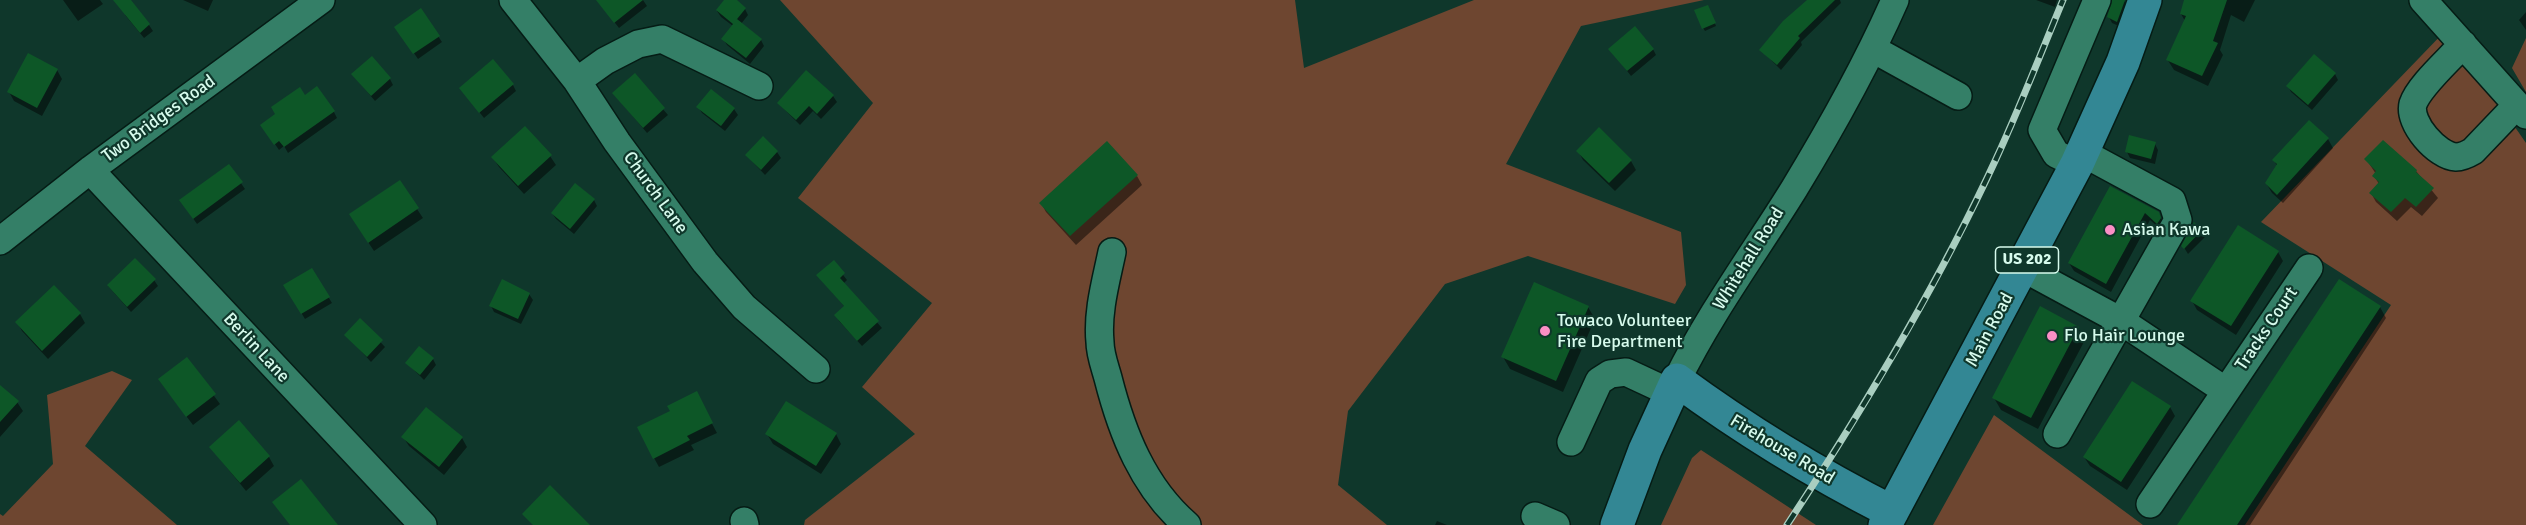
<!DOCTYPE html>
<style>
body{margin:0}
canvas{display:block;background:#0f372b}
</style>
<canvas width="2526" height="525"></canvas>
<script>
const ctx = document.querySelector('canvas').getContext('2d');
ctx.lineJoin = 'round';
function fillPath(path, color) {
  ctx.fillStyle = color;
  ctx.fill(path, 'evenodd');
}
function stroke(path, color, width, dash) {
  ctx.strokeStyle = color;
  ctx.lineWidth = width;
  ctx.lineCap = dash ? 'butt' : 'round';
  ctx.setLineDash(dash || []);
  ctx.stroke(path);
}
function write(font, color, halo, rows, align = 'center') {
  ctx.font = font + ' Signika,sans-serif';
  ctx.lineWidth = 4.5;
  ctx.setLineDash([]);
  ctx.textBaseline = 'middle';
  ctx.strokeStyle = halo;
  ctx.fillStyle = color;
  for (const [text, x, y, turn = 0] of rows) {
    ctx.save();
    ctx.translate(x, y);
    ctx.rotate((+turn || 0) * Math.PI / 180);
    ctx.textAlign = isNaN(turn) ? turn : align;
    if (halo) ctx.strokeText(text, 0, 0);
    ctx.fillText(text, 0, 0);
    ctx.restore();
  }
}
fillPath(new Path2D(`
 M780 0H1295L1304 68 1474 0H1704L1581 26 1506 164 1681 232 1686 285 1675 304 1528 256 1445 284 1348 411 1338 485 1387 525H804L805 520 915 434 862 387 932 303 798 198 873 103Z
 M2447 29 2526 143V525H2245L2391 305 2261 222Z
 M2526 38V92L2512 68Z
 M112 371 132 380 85 446 177 525H0V514L3 516 53 464 47 395Z
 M1994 415 2143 525H1933Z
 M1701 450 1816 525H1661L1692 458Z`), '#6e4630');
fillPath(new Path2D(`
 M63 0H100L103 4 78 21Z
 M183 0H213L208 11Z
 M597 0H643L647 6 619 28Z
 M726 0H734L745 9 748 15 741 24 761 40 764 46 750 64 727 45 723 39 733 26 721 17 717 11Z
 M1809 0H1840L1841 3 1801 42 1802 45 1781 70 1761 50Z
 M2036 0H2057L2055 7Z
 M2114 0 2124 1 2128 7 2121 27 2112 23 2109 17Z
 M2186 0H2255L2244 22 2231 15 2220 50 2223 55 2208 86 2174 70 2167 59 2185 21 2181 14Z
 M1709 9 1716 26 1705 31 1703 28Z
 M2526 12V30L2519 20Z
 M125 15 149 25 153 31 144 38Z
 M400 33 438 36 442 42 418 59Z
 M1610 49H1653L1656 55 1631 76Z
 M57 70 62 79 42 116 14 101 9 92Z
 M806 72 833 96 837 102 821 119 813 111 800 125 778 103Z
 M2335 74 2338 80 2312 110 2291 92 2288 86Z
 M353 75 390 79 393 85 375 101Z
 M634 75 668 115 647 133 614 94Z
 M513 85 516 91 484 118 460 88Z
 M305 97 334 112 337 118 288 153 284 146 279 150 266 131Z
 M698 107 734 109 738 115 725 131 702 113Z
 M2328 139 2333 148 2283 203 2272 193 2266 183 2277 166 2274 160Z
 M2155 144 2158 150 2155 164 2130 158 2127 152Z
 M1578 151 1631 161 1636 170 1615 191 1583 160Z
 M777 152 781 158 765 175 747 156Z
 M550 156 556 165 524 194 499 167 493 158Z
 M2366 159 2416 171 2438 198 2422 216 2411 207 2397 221 2376 202 2371 193 2379 184 2374 176 2376 174Z
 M229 166 245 189 197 224 185 207Z
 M1137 176 1142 185 1076 245 1046 212 1041 203Z
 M399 182 423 218 374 251 356 224Z
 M2111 188 2158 213 2163 222V232L2150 220 2111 292 2074 271 2069 263Z
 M594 200 597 206 574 234 556 219 552 213Z
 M2201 231 2205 237 2188 254 2183 246Z
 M2278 252 2283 261 2236 335 2197 310 2192 301Z
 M833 262 847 280 843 284 882 328 862 346 839 321 836 315 845 307 822 281Z
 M312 270 332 303 305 319 285 286Z
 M154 280 158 286 131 312 108 286Z
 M54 287 80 314 85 323 48 359 22 331 17 322Z
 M529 294 533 300 521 324 494 312 491 306Z
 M1588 307 1595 319 1563 392 1510 369 1503 357Z
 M2380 307 2386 318 2250 525H2179Z
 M360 320 385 347 371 362 346 335Z
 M2078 328 2085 340 2038 429 2001 410 1994 398Z
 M187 359 220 404 193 425 159 380Z
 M433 359 436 365 424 380 407 363Z
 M0 387 17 402 23 411 0 437Z
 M701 403 717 433 691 445 694 450 659 467 654 458Z
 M2170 407 2175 416 2127 490 2090 466 2084 457Z
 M767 434H836L841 444 821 474 773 444Z
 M403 437 462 438 467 447 444 475 409 446Z
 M210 447 269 457 274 466 246 491Z
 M1437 521 1447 525H1435Z`), '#0007');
fillPath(new Path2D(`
 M113 0H131L150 24 140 33Z
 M596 0H643L614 23Z
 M724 0H737L746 8 733 24 716 10Z
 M1807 0H1835L1798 36 1800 38 1777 65 1759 50 1783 21Z
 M2112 0H2125L2117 22 2107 17Z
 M2184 0H2227L2213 41 2218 43 2202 76 2166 60 2186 16 2180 14Z
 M1708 5 1716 23 1702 29 1694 10Z
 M421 8 440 36 413 54 394 27Z
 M737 19 762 39 746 58 721 39Z
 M1635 26 1654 49 1627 71 1608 49Z
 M28 53 58 69 37 108 7 92Z
 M2314 54 2336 73 2308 105 2286 86Z
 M372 56 391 78 371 96 351 74Z
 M493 59 514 84 479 113 459 88Z
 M806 70 834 95 817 114 809 106 796 120 777 103Z
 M635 73 665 108 643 128 612 93Z
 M317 86 335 111 284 147 279 141 274 145 260 125 275 114 271 107 300 87 305 95Z
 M711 89 735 108 721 126 696 107Z
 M2309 120 2329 138 2277 195 2265 183 2277 164 2272 160Z
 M525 126 552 155 518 186 491 157Z
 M1599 127 1632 160 1609 183 1576 151Z
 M2129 135 2156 142 2151 159 2125 152Z
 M763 136 778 151 761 170 745 155Z
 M2383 140 2417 170 2416 172 2434 188 2416 207 2405 198 2391 212 2369 193 2379 182 2372 176 2376 171 2364 159Z
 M1107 141 1138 175 1070 236 1039 203Z
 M229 164 243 182 193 219 179 200Z
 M400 180 419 208 368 243 349 214Z
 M575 183 595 199 570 229 551 213Z
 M2110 186 2159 212 2161 218 2157 224 2145 213 2106 284 2068 263Z
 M2194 222 2202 230 2184 249 2181 246Z
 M2238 225 2279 251 2231 326 2190 301Z
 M135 258 156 279 127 307 107 285Z
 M834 260 845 273 840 278 879 321 857 341 834 315 844 306 816 275Z
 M312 268 330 297 301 314 283 285Z
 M502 279 530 293 518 319 489 306Z
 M2339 279 2381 306 2237 525H2177Z
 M1534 282 1589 306 1556 381 1501 357Z
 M54 285 81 313 42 351 15 322Z
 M2040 306 2079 327 2031 418 1992 398Z
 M360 318 383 340 367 357 344 335Z
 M419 346 434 358 420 375 405 363Z
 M187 357 216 394 186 417 158 379Z
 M2132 381 2171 406 2121 482 2083 457Z
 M0 385 19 401 0 422Z
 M697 391 713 423 687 436 690 440 653 459 637 427 670 411 667 406Z
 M786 401 837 433 816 466 765 434Z
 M426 407 463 437 439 467 401 437Z
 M239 420 270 456 240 483 209 447Z
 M301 479 338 525H290L272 502Z
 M550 485 590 525H533L522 514Z`), '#0d5727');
const minor = new Path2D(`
 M513 0 577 81 617 142 705 262 744 307 816 369
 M2423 0 2526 115
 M2463 44C2449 60 2419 86 2413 104 2408 123 2437 156 2456 157 2462 157 2468 154 2473 151L2517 105
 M1873 49 1958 96
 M577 81 605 61 638 44 662 39 759 86
 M2077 164 2056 154 2042 130 2097 0
 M90 170 423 525
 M0 241 90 170 321 0
 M1112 252C1106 281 1097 312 1100 342 1100 354 1105 367 1108 378 1122 433 1143 487 1187 525
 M2023 268 2121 321 2226 391
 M1677 380C1710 313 1755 252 1794 189 1831 128 1866 66 1895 0
 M2057 434 2178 220 2172 201 2083 153
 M1571 442 1599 381 1610 374 1626 372 1671 393
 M2150 504 2309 268
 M1535 516 1556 525
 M744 521 745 525`);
const major = new Path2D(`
 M1617 525 1645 450 1677 380C1745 430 1817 474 1892 512
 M1885 525 2077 164 2123 62 2145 0`);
stroke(minor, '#051c15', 30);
stroke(major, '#051c15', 36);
stroke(minor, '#347f67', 27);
stroke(major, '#338794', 33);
const rail = new Path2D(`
 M1787 525C1864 408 1937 287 1996 159 2020 107 2041 53 2063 0`);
stroke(rail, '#a9cec0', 7);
stroke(rail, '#0f372b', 4.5, [14]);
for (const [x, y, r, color] of [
 [2110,230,6,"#fb8fc5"],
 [1545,331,6,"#fb8fc5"],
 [2052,336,6,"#fb8fc5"]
]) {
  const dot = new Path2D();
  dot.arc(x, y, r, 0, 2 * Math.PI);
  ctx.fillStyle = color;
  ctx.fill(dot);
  stroke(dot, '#0f372b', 2);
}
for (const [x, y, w] of [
 [2027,260,63]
]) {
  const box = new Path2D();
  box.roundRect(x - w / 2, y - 13, w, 26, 4.5);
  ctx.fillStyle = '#0f372b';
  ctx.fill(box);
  stroke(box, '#d7fbed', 1.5);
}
write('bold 16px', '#d7fbed', null, [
 ["US 202",2027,260]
]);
write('18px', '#d7fbed', '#0f372b', [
 ["Two Bridges Road",159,119,-36],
 ["Church Lane",655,193,54],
 ["Whitehall Road",1749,259,-58],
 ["Tracks Court",2267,329,-56],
 ["Main Road",1990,330,-62],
 ["Berlin Lane",256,348,47],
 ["Firehouse Road",1782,450,31]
]);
write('18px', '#d7fbed', '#0f372b', [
 ["Asian Kawa",2122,230],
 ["Towaco Volunteer",1557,321],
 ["Fire Department",1557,342],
 ["Flo Hair Lounge",2064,336]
], 'left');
</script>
